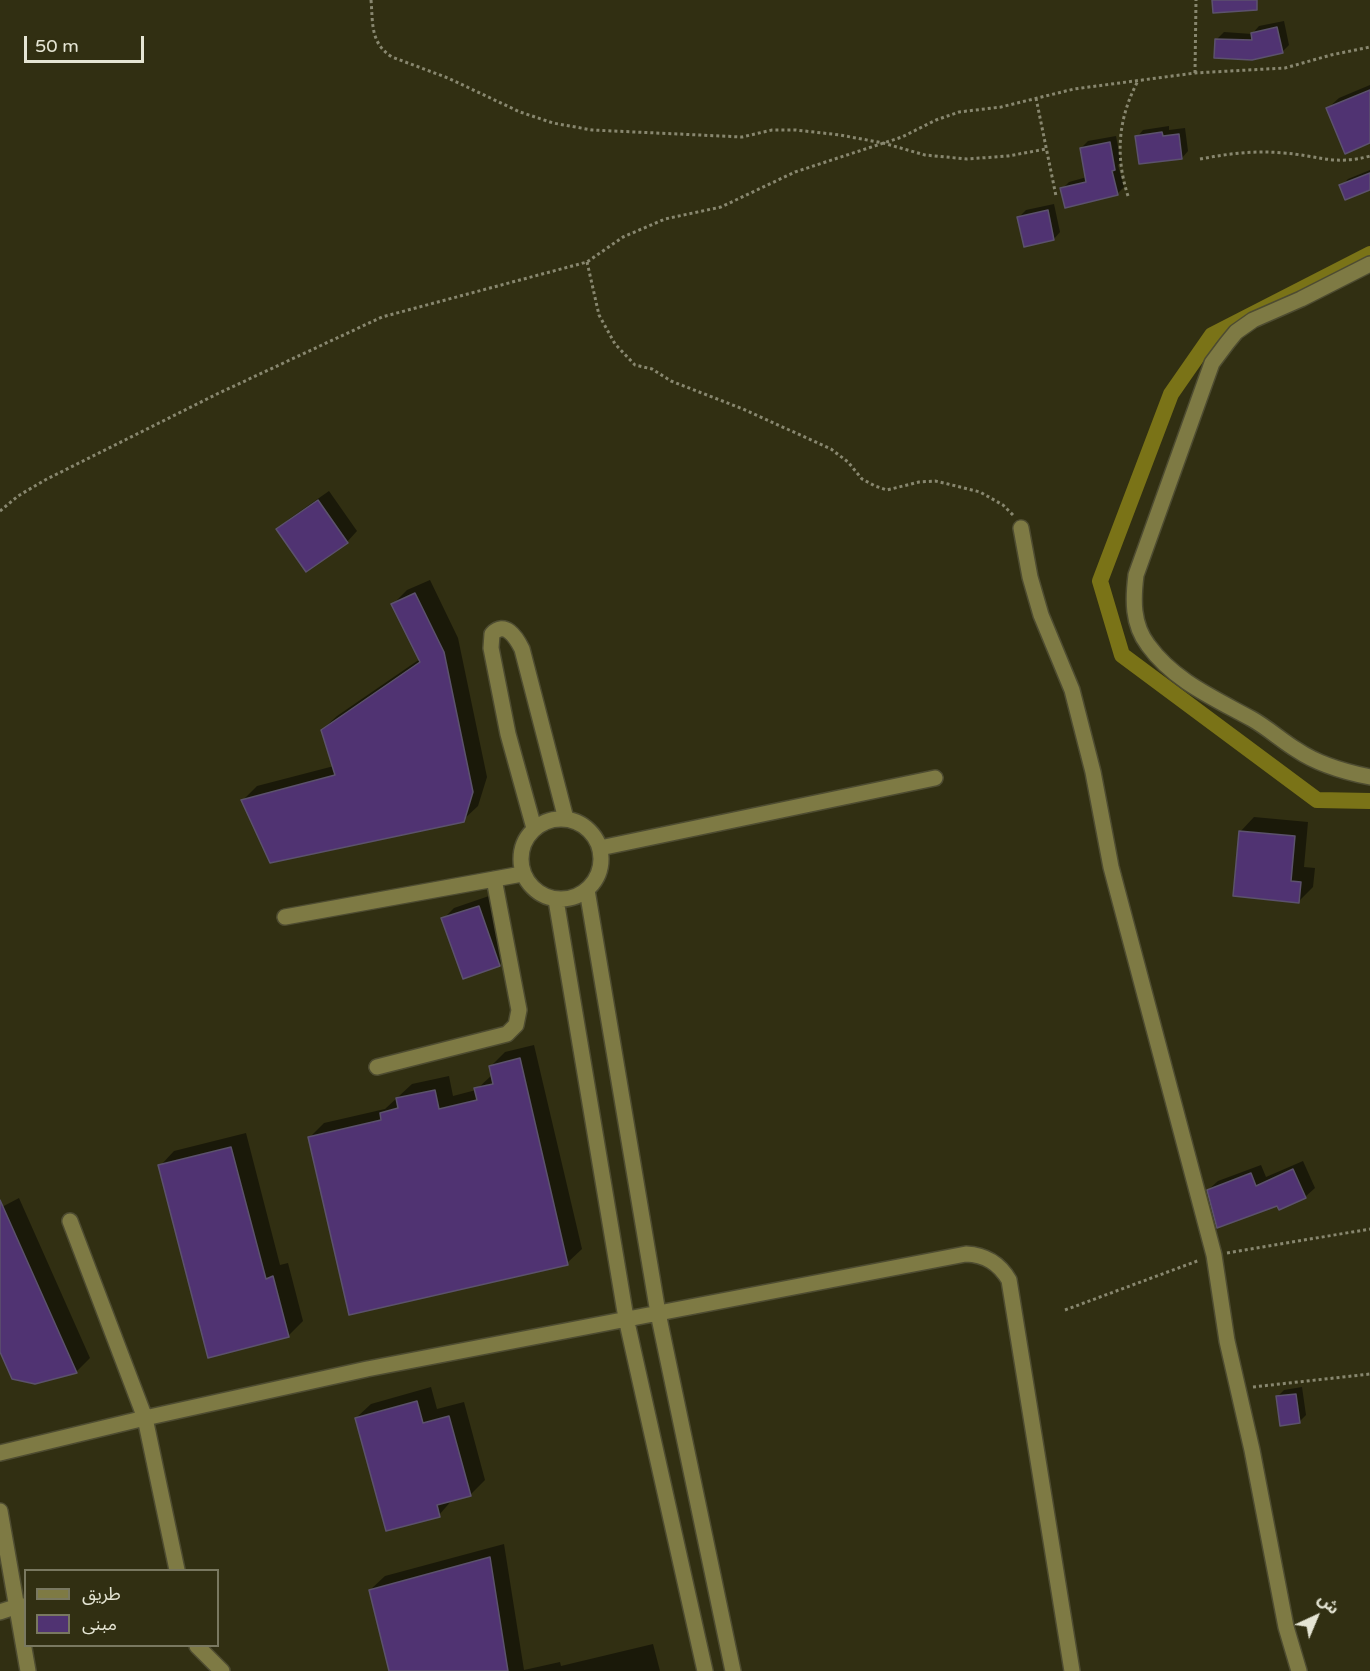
<!DOCTYPE html>
<meta charset="utf-8">
<style>
body{margin:0}
#map{position:relative;width:1370px;height:1671px;overflow:hidden;background:#312f12;font-family:"Varela Round","Noto Sans Arabic",sans-serif}
canvas{display:block}
.legend{position:absolute;left:24px;top:1569px;width:195px;height:78px;box-sizing:border-box;background:#312f12;border:2px solid #797860;margin:0;padding:8px 10px;list-style:none;font-size:18px;color:#e5e5d4}
.legend li{display:flex;align-items:center;gap:12px;height:30px}
.legend b{width:30px;border:2px solid #797860}
.north{position:absolute;left:1286px;top:1587px;width:60px;height:60px;-webkit-text-stroke:4px #312f12;paint-order:stroke;rotate:44deg;font-size:16px;font-weight:700;line-height:24px;text-align:center;color:#e5e5d4}
.north::after{content:'';display:block;margin:auto;width:21px;height:27px;background:#e5e5d4;clip-path:polygon(50% 0,100% 100%,50% 72%,0 100%)}
.scale{position:absolute;left:24px;top:36px;width:120px;height:27px;box-sizing:border-box;border:3px solid #e5e5d4;border-top:0;padding-left:8px;font-size:18px;line-height:21px;white-space:nowrap;color:#e5e5d4;-webkit-text-stroke:4px #312f12;paint-order:stroke}
</style>
<div id="map">
<canvas width="1370" height="1671"></canvas>
<ul class="legend">
<li><b style="height:8px;background:#7e7a44"></b>طريق</li>
<li><b style="height:16px;background:#503372"></b>مبنى</li>
</ul>
<div class="north">ش</div>
<div class="scale">50 m</div>
</div>
<script>
const ctx = document.querySelector('canvas').getContext('2d');
ctx.lineJoin = 'round';
function fillPath(path, color) {
  ctx.fillStyle = color;
  ctx.fill(path, 'evenodd');
}
function stroke(path, color, width, dash) {
  ctx.strokeStyle = color;
  ctx.lineWidth = width;
  ctx.lineCap = dash ? 'butt' : 'round';
  ctx.setLineDash(dash || []);
  ctx.stroke(path);
}
fillPath(new Path2D(`
 M1284 21 1289 45 1282 52 1217 39 1224 32 1252 34 1259 26Z
 M1370 85V142L1328 108 1339 98Z
 M1169 126V130L1185 128 1188 151 1182 158 1137 137 1143 130Z
 M1116 136 1121 162 1118 165 1124 187 1117 194 1062 189 1069 182 1087 177 1081 148 1088 141Z
 M1370 170V189L1341 186 1348 179Z
 M1054 204 1060 232 1054 239 1019 217 1026 210Z
 M329 491 357 531 347 542 278 529 289 519Z
 M430 580 458 638 487 777 478 806 463 820 243 800 257 786 334 766 322 730 337 716 420 659 393 604 407 590Z
 M1254 817 1308 822 1304 867 1315 868 1313 887 1299 901 1240 832Z
 M489 896 509 954 499 965 443 919 454 908Z
 M534 1045 582 1249 567 1263 310 1137 324 1123 385 1109 412 1084 449 1076 453 1096 476 1090 493 1074 491 1066 505 1052Z
 M246 1133 280 1265 288 1263 303 1321 288 1336 160 1166 174 1151Z
 M1303 1161 1315 1188 1305 1197 1278 1204 1208 1190 1218 1181 1261 1165 1266 1177Z
 M19 1198 90 1358 76 1372 0 1349V1208Z
 M431 1387 437 1409 464 1402 485 1480 470 1495 453 1499 439 1515 356 1418 371 1404Z
 M1302 1387 1306 1415 1299 1422 1277 1397 1284 1390Z
 M504 1544 524 1670 560 1662 561 1666 653 1644 660 1671H391L370 1590 385 1576Z`), '#0007');
stroke(new Path2D(`
 M1370 254 1212 335 1171 394 1100 581 1122 655 1317 800 1370 801`), '#7a7317', 16);
const building = new Path2D(`
 M1212 0H1257V10L1213 13Z
 M1277 27 1283 53 1252 60 1214 58 1215 39 1252 40 1251 33Z
 M1370 90V143L1345 154 1326 108Z
 M1162 132 1163 136 1179 134 1182 159 1139 164 1135 136Z
 M1110 142 1115 170 1112 171 1118 195 1065 208 1060 188 1086 182 1080 148Z
 M1370 173V190L1345 200 1339 185Z
 M1048 210 1054 240 1024 247 1017 217Z
 M318 500 348 543 306 572 276 529Z
 M415 593 444 652 473 792 464 822 270 863 241 800 335 775 321 730 420 662 391 604Z
 M1239 831 1295 836 1291 881 1301 882 1299 903 1233 896Z
 M479 906 500 966 463 979 441 918Z
 M520 1058 568 1265 349 1315 308 1137 381 1120 380 1113 398 1108 396 1098 435 1090 439 1109 477 1100 474 1088 493 1084 489 1066Z
 M231 1147 266 1279 273 1276 289 1337 208 1358 158 1165Z
 M1293 1169 1306 1198 1279 1210 1277 1206 1217 1228 1207 1190 1251 1173 1256 1186Z
 M0 1200 77 1373 35 1384 12 1379 0 1352Z
 M1296 1394 1300 1423 1280 1426 1276 1396Z
 M417 1401 423 1423 449 1416 471 1496 437 1505 440 1517 386 1531 355 1418Z
 M490 1557 508 1671H389L369 1590Z`);
fillPath(building, '#503372');
stroke(building, '#5c526d', 1.5);
const minor = new Path2D(`
 M1370 264 1301 299 1253 320 1236 332 1227 343 1212 363 1136 575C1133 599 1132 624 1148 645 1174 681 1214 698 1252 719 1268 728 1282 741 1297 750 1319 765 1345 772 1370 777
 M1021 528 1030 577 1041 615 1072 690 1093 772 1111 867 1214 1255 1227 1341 1252 1450 1286 1627 1299 1671
 M521 859a40 40 0 1 1 80 0a40 40 0 1 1-80 0Z
 M534 828 508 734 491 648 492 634C505 620 516 637 522 649L566 819
 M600 848 935 778
 M587 890 658 1313 733 1671
 M556 900 626 1318 705 1671
 M285 917 522 874
 M377 1067 507 1034 516 1025 519 1010 494 879
 M70 1221 145 1418 177 1570
 M0 1453 145 1418 367 1369 966 1254C986 1255 999 1263 1009 1280L1072 1671
 M0 1511 28 1671
 M0 1612 18 1606H26
 M197 1646 222 1671`);
stroke(minor, '#4e4c31', 18);
stroke(new Path2D(`
 M371 0C373 23 370 43 392 57L448 78 520 112 553 123 592 130 742 137 772 130H796L840 135 883 143 925 155 967 159 1008 156 1046 149
 M1195 73 1196 0
 M1036 98 1056 196
 M1200 159C1227 154 1254 150 1283 153 1316 155 1334 166 1370 156
 M1128 196C1115 156 1118 118 1138 81
 M587 262 599 315 615 344 635 365 652 369 671 381 743 409 831 449 848 462 862 479 875 486 887 490 919 482 935 481 948 484 980 492 1003 505 1014 516
 M0 511 18 496 45 480 217 394 382 317 587 262 623 237 665 219 721 207 795 172 902 137 936 120 959 112 1001 107 1074 89 1195 73 1285 68 1331 55 1370 47
 M1227 1253 1370 1229
 M1065 1310 1200 1260
 M1253 1387 1370 1374`), '#88876f', 3, [3, 3]);
stroke(minor, '#7e7a44', 15);
</script>
